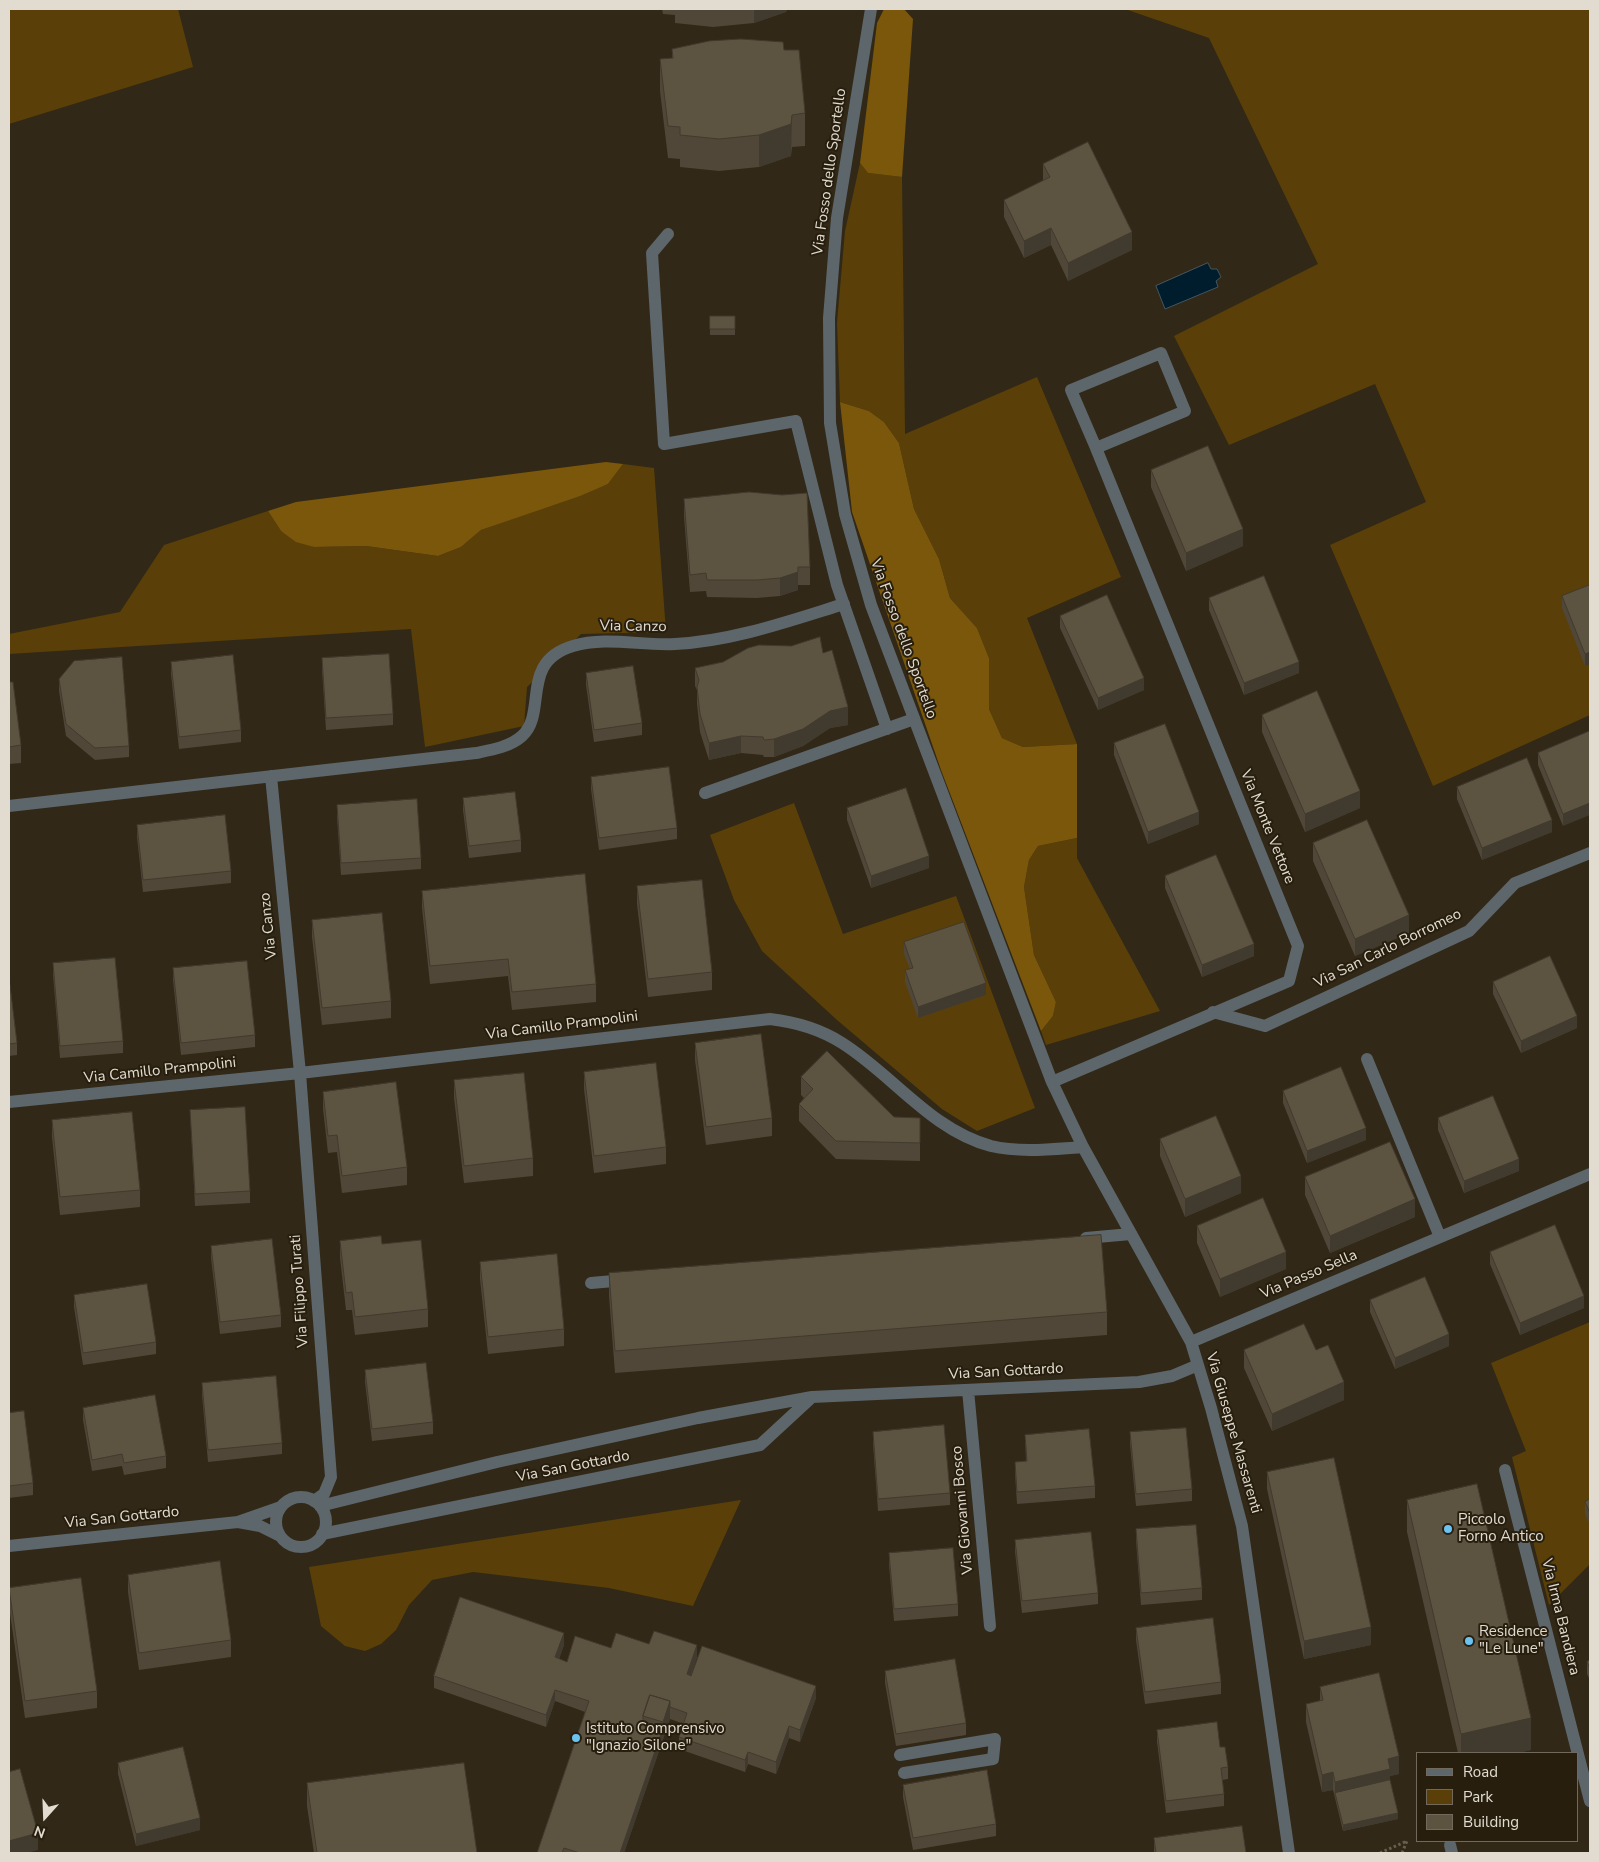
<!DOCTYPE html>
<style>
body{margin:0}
#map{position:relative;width:1599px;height:1862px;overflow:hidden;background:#312817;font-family:"Nunito Sans",sans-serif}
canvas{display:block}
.frame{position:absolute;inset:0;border:10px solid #e1dbd0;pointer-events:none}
.legend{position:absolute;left:1416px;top:1752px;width:162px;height:90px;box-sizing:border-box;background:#271e0e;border:1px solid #716a5c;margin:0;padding:6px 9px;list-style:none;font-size:15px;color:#e1dbd0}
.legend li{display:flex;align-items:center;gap:10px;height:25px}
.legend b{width:25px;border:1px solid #716a5c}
.north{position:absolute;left:20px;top:1792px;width:50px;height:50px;-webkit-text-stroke:4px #271e0e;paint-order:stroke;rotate:200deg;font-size:14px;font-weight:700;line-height:20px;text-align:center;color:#e1dbd0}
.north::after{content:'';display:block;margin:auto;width:18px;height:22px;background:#e1dbd0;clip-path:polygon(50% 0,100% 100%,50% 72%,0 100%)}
</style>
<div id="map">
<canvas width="1599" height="1862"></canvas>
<div class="frame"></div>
<ul class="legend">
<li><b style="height:6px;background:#5d666b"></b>Road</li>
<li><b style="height:14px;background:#5a4008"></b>Park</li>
<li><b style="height:14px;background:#5d5341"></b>Building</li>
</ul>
<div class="north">N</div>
</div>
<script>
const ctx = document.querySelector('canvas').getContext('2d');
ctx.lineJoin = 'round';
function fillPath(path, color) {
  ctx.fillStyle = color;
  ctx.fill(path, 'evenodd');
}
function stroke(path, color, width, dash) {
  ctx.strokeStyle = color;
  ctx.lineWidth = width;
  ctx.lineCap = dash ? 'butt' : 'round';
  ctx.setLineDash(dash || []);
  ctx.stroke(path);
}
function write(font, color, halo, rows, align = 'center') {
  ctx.font = font + ' "Nunito Sans",sans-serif';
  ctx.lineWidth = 4;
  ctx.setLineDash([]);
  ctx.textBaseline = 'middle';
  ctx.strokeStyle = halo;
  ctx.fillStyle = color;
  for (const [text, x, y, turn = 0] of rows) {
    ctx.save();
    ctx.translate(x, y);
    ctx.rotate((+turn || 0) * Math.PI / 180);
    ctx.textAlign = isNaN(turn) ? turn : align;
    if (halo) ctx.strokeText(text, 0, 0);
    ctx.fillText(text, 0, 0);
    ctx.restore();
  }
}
fillPath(new Path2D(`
 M9 9H178L193 67 9 124Z
 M1125 9H1590V715L1433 786 1330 545 1426 502 1375 384 1229 445 1174 336 1318 264 1209 38Z
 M860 163 868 173 902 177 905 434 1037 377 1121 577 1027 618 1077 744 1023 747 1002 738 989 709V658L977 628 950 598 939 559 914 509 899 443 884 422 869 411 840 402 837 323 845 231Z
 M623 464 654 468 666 632 581 634 527 687 524 726 425 747 411 629 9 654V634L120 612 164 545 268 511 281 531 314 547 366 546 438 556 461 547 481 530 608 484Z
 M794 803 843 934 956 896 1035 1108 977 1131 942 1109 837 1020 762 951 734 900 710 835Z
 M1077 838V858L1160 1011 1046 1045 1041 1031 1053 1016 1056 1002 1034 955 1024 887 1029 860 1038 846Z
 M1590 1322V1564L1549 1605 1512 1457 1526 1451 1491 1363Z
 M741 1500 693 1606 609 1588 473 1572 432 1580 409 1605 396 1630 381 1644 365 1651 345 1646 321 1626 309 1567Z`), '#5a4008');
fillPath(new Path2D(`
 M884 9H904L913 19 902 177 868 173 860 163 877 23Z
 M840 402 869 411 884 422 899 443 914 509 939 559 950 598 977 628 989 658V709L1002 738 1023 747 1077 744V838L1038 846 1029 860 1024 887 1034 955 1056 1002 1053 1016 1041 1031 941 770 852 512Z
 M606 462 623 464 608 484 580 496 481 530 461 547 438 556 366 546 314 547 296 542 281 531 268 511 296 502Z`), '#7a570b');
const water = new Path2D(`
 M1208 263 1211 269H1217L1221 277 1216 281 1218 287 1165 309 1156 286Z`);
fillPath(water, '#001d2d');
stroke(water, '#44565e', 1);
stroke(new Path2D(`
 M1380 1853 1407 1841 1402 1853`), '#675f50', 3, [2.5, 2.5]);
stroke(new Path2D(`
 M668 234 652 253 664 444 796 421 837 585 887 729
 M705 793 914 719
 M1086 1238 1131 1234
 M591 1283 625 1280
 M900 1755 995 1739 993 1759 904 1773
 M1450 1845 1452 1853`), '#5d666b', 12);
stroke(new Path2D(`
 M871 9 837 218 829 318 830 423 845 514 871 605 1052 1082 1083 1147 1191 1342 1211 1408 1242 1526 1289 1853
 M1161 353 1185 411 1096 448 1071 390Z
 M271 776 300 1073 331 1477 324 1494 314 1501
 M9 806 476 753C491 750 510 747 522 736 548 712 519 662 573 646 606 636 641 646 675 644 733 641 789 621 844 604
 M1213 1012 1265 1026 1469 931 1515 883 1590 853
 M1367 1059 1440 1237
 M1052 1082 1289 981 1298 946 1096 448
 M9 1102 300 1073 770 1019C796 1022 820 1029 842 1043 893 1075 931 1130 991 1146 1020 1153 1053 1149 1083 1147
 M1191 1342 1590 1174
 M968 1390 990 1626
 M1505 1470 1590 1801
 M276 1522a25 25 0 1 1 50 0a25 25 0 1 1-50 0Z
 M320 1506 497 1462 698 1418 812 1397 1139 1382 1172 1376 1198 1365
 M238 1522 260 1526 280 1536
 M322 1534 760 1445 812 1397
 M9 1546 238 1522 281 1507`), '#5d666b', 12);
fillPath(new Path2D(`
 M662 9H787L786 12 754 23 713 27 675 23V15L663 14Z
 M672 49 784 50 805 113V146L792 147 791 156 759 167 719 171 680 167V159L668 158 660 91V59L672 58Z
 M1043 164 1132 250 1068 281 1051 245 1024 258 1004 217V200L1043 181Z
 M710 316H735V335H710Z
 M1151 470 1243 546 1186 571 1151 487Z
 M684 499 810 567V585H798V590L780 596 757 598 707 597 706 591 690 592 684 517Z
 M1590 585V664L1585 666 1562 608V596Z
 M1209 598 1299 673 1244 695 1209 610Z
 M1060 616 1144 690 1098 710 1060 628Z
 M823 653 848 725 830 728 803 746 774 757H764L763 755 741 753 709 760 700 732 697 704V690L695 686V668L723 662Z
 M322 658 393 714V725L326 730 322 670Z
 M171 662 241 730V742L179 749 171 674Z
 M586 673 642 723V735L594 742 586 685Z
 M59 679 129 746V757L95 760 66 736 59 691Z
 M9 682 21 745V763L9 764Z
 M1262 715 1360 808 1305 832 1262 732Z
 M1590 731 1563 826 1538 765V753Z
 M1114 743 1199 824 1148 844 1114 755Z
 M591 777 677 828V839L599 850 591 789Z
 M1457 787 1552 832 1482 860 1457 799Z
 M463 798 521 840V852L469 858 463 810Z
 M337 805 421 858V869L341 875 337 817Z
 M847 808 929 868 871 888 847 820Z
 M137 825 231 871V883L143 892 137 837Z
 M1313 843 1409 933 1355 956 1313 861Z
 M1165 876 1254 956 1202 977 1165 888Z
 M637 886 712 972V990L648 997 637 904Z
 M422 891 596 984V1002L512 1010 508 976 430 984 422 908Z
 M312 920 391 1001V1018L322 1025 312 937Z
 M904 942 986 995 918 1018 905 982V970L910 969 904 954Z
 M53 963 123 1041V1053L60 1058 53 975Z
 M173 968 255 1035V1047L181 1055 173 980Z
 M9 977 17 1043V1055L9 1056Z
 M1493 982 1577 1028 1521 1053 1493 994Z
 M695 1043 772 1118V1136L706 1145 695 1060Z
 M584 1072 666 1147V1164L594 1173 584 1089Z
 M801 1077 894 1117 920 1118V1161L836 1159 799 1121V1104L804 1098 801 1095Z
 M454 1080 533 1158V1176L464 1183 454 1098Z
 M1283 1091 1366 1140 1307 1163 1283 1103Z
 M323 1092 407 1167V1185L342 1193 337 1152 328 1153 323 1109Z
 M190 1110 250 1191V1203L195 1206Z
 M1438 1118 1519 1171 1464 1193 1438 1130Z
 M52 1120 140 1190V1207L60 1215 52 1137Z
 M1160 1139 1241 1193 1185 1217 1160 1156Z
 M1305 1177 1415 1217 1330 1253 1305 1195Z
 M1197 1226 1286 1269 1220 1297 1197 1243Z
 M340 1241 382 1244 428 1309V1327L355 1335 352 1310H346L340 1258Z
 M211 1246 281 1315V1327L220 1334 211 1258Z
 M1490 1252 1584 1308 1520 1335 1490 1264Z
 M480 1262 564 1329V1346L488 1354 480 1279Z
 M609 1273 1107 1312V1335L615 1373 609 1296Z
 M74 1295 156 1342V1354L83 1365 74 1307Z
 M1370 1300 1449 1346 1395 1369 1370 1312Z
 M1244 1350H1316L1344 1400 1272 1431 1244 1368Z
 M9 1352 10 1363V1375H9Z
 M365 1370 433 1422V1434L372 1441 365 1382Z
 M202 1383 282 1443V1454L208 1462 202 1395Z
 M83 1408 166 1456V1468L124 1475 122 1466 92 1471 83 1420Z
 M9 1413 33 1483V1495L9 1498Z
 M873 1432 950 1493V1505L878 1511 873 1444Z
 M1130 1432 1192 1489V1501L1136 1506 1130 1444Z
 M1025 1435 1095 1486V1498L1017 1504 1015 1474V1462L1026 1461Z
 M1267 1472 1371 1645 1304 1659 1267 1489Z
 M1590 1499V1525L1585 1514V1502Z
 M1407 1500 1531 1750 1517 1753H1458L1407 1532Z
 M1136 1529 1202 1588V1600L1141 1605 1136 1541Z
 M1015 1540 1098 1593V1604L1022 1613 1015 1552Z
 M889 1553 958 1604V1616L894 1621 889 1565Z
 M128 1575 231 1640V1657L139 1670 128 1592Z
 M9 1588 97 1691V1708L25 1718 9 1606Z
 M1136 1628 1221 1682V1694L1145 1704 1136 1640Z
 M649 1644 697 1657 691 1676 816 1698 800 1742 789 1738 776 1774 748 1764 745 1772 679 1749V1737L684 1724 670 1719 624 1853H537L585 1712 555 1701 546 1727 434 1688V1676L564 1645 559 1659 567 1662 611 1648Z
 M1590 1660V1680L1587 1674V1662Z
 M885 1671 966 1723V1735L896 1746 885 1683Z
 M1320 1687 1399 1774 1390 1776V1780L1398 1819 1343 1831 1333 1790 1322 1792 1306 1722V1704L1320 1701Z
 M1157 1730 1220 1747 1228 1767V1779L1222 1780 1224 1794V1806L1166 1813 1157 1742Z
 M118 1763 200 1830 136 1846 118 1774Z
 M307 1783 477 1853H314L307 1806Z
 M903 1785 996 1824V1836L913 1850 903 1797Z
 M1154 1838 1246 1853H1154Z`), '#504738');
fillPath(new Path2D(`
 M754 9H787L786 12 754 23Z
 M792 115 791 156 759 167V135Z
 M1051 228V245L1024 258V241Z
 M1132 232V250L1068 281V263Z
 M1243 529V546L1186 571V553Z
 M798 572V590L780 596V578Z
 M1590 652V664L1585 666V654Z
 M1299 662V673L1244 695V683Z
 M1144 678V690L1098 710V698Z
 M848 707V725L830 728 803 746 774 757V739L830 711Z
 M741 736V753L709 760V743Z
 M1360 791V808L1305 832V814Z
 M1590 803V815L1563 826V814Z
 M1199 812V824L1148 844V832Z
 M1552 820V832L1482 860V848Z
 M929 856V868L871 888V876Z
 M1409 915V933L1355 956V939Z
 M1254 944V956L1202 977V965Z
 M986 983V995L918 1018V1007Z
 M1577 1016V1028L1521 1053V1041Z
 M1366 1128V1140L1307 1163V1151Z
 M1519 1159V1171L1464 1193V1181Z
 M1241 1176V1193L1185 1217V1199Z
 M1415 1199V1217L1330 1253V1236Z
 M1286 1252V1269L1220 1297V1279Z
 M1584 1296V1308L1520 1335V1323Z
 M1449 1334V1346L1395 1369V1358Z
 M1344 1382V1400L1272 1431V1414Z
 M1371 1627V1645L1304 1659V1641Z
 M564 1633V1645L555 1669V1657Z
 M697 1645V1657L687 1686V1674Z
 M816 1686V1698L800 1742V1730Z
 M555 1690V1701L546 1727V1715Z
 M670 1701V1719L624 1853H620L663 1728V1722Z
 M1531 1718V1750L1517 1753H1461V1734Z
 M789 1726V1738L776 1774V1762Z
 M748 1752V1764L745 1772V1760Z
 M1399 1756V1774L1390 1776V1786L1335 1793V1782L1388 1759Z
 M1333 1772V1790L1322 1792V1775Z
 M1398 1813V1819L1343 1831V1825Z
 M200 1818V1830L136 1846V1834Z
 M38 1833V1850L27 1853H9V1841Z`), '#413a2e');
const building = new Path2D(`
 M741 39 783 42 784 50H799L805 113 792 115 791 124 759 135 719 139 680 135V127L668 126 660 59 673 58 672 49 709 41Z
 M1088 142 1132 232 1068 263 1051 228 1024 241 1004 200 1050 177 1043 164Z
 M710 316H735V329H710Z
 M1208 446 1243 529 1186 553 1151 470Z
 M749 492 782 495 807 493 810 567H798V572L780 578 757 580H707L706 573 690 575 684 499Z
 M1264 576 1299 662 1244 683 1209 598Z
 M1590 585V652L1585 654 1562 596Z
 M1107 595 1144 678 1098 698 1060 616Z
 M820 637 823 653 832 650 848 707 830 711 803 729 774 739 764 740 763 737 741 736 709 743 700 714 697 687 699 680 695 668 723 662 748 648 759 645 791 646Z
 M389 654 393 714 326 718 322 658Z
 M233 655 241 730 179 737 171 662Z
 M122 657 129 746 95 748 66 724 59 679 74 661Z
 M633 666 642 723 594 730 586 673Z
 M9 682H13L21 745 9 747Z
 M1317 691 1360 791 1305 814 1262 715Z
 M1165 724 1199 812 1148 832 1114 743Z
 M1590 731V803L1563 814 1538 753Z
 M1527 758 1552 820 1482 848 1457 787Z
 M669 767 677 828 599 838 591 777Z
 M906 788 929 856 871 876 847 808Z
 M515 792 521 840 469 846 463 798Z
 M417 799 421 858 341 863 337 805Z
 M225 815 231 871 143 880 137 825Z
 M1367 820 1409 915 1355 939 1313 843Z
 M1216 855 1254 944 1202 965 1165 876Z
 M585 874 596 984 512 992 508 959 430 966 422 891Z
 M702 880 712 972 648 979 637 886Z
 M382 913 391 1001 322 1008 312 920Z
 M964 922 986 983 918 1007 905 970 913 968 904 942Z
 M1550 956 1577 1016 1521 1041 1493 982Z
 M115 958 123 1041 60 1046 53 963Z
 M247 961 255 1035 181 1043 173 968Z
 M9 977 17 1043 9 1044Z
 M761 1034 772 1118 706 1127 695 1043Z
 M827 1051 894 1117 920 1118V1143L836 1141 799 1104 813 1089 801 1077Z
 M656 1063 666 1147 594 1156 584 1072Z
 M1341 1067 1366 1128 1307 1151 1283 1091Z
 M524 1073 533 1158 464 1166 454 1080Z
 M396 1082 407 1167 342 1176 337 1135 328 1136 323 1092Z
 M1493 1096 1519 1159 1464 1181 1438 1118Z
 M245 1107 250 1191 195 1194 190 1110Z
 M132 1112 140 1190 60 1197 52 1120Z
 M1216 1116 1241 1176 1185 1199 1160 1139Z
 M1390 1142 1415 1199 1330 1236 1305 1177Z
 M1263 1198 1286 1252 1220 1279 1197 1226Z
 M1555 1225 1584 1296 1520 1323 1490 1252Z
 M1101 1235 1107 1312 615 1351 609 1273Z
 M381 1236 382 1244 421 1240 428 1309 355 1317 352 1292 346 1293 340 1241Z
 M272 1239 281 1315 220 1322 211 1246Z
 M557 1254 564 1329 488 1337 480 1262Z
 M1425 1277 1449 1334 1395 1358 1370 1300Z
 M147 1284 156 1342 83 1353 74 1295Z
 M1304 1324 1316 1350 1328 1345 1344 1382 1272 1414 1244 1350Z
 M426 1363 433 1422 372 1429 365 1370Z
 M276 1376 282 1443 208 1450 202 1383Z
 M155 1395 166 1456 124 1463 122 1454 92 1460 83 1408Z
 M24 1411 33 1483 9 1486V1413Z
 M944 1425 950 1493 878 1499 873 1432Z
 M1186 1428 1192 1489 1136 1494 1130 1432Z
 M1089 1429 1095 1486 1017 1492 1015 1462 1027 1461 1025 1435Z
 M1334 1458 1371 1627 1304 1641 1267 1472Z
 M1477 1484 1531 1718 1461 1734 1407 1500Z
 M1590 1499V1513L1585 1502Z
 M1196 1525 1202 1588 1141 1593 1136 1529Z
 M1091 1532 1098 1593 1022 1601 1015 1540Z
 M953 1548 958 1604 894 1609 889 1553Z
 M220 1561 231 1640 139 1653 128 1575Z
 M81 1578 97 1691 25 1701 9 1588Z
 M460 1597 564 1633 555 1657 567 1662 575 1636 611 1648 616 1633 649 1644 654 1631 697 1645 687 1674 691 1676 702 1646 816 1686 800 1730 789 1726 776 1762 748 1752 745 1760 679 1737 687 1713 670 1707V1701L650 1695 643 1716V1721L663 1728 620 1853H580L564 1848 562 1853H537L589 1701 555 1690 546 1715 434 1676Z
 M1213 1618 1221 1682 1145 1692 1136 1628Z
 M955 1659 966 1723 896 1734 885 1671Z
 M1590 1660V1668L1587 1662Z
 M1379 1673 1399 1756 1388 1759 1390 1769 1335 1782 1333 1772 1322 1775 1306 1704 1323 1700 1320 1687Z
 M650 1695 670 1701 663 1722 643 1716Z
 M1217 1722 1220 1747H1225L1228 1767 1221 1768 1224 1794 1166 1801 1157 1730Z
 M183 1747 200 1818 136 1834 118 1763Z
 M464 1763 477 1853H317L307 1783Z
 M20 1769 38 1833 9 1841V1772Z
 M987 1770 996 1824 913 1838 903 1785Z
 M1390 1780 1398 1813 1343 1825 1335 1793Z
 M1242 1826 1246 1853H1156L1154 1838Z`);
fillPath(building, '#5d5341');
stroke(building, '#413a2e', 1);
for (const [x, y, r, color] of [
 [1448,1529,5,"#6bc3f2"],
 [1469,1641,5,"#6bc3f2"],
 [576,1738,5,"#6bc3f2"]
]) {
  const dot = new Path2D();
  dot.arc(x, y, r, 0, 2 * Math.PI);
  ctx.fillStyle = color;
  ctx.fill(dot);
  stroke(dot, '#271e0e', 2);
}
write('15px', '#e1dbd0', '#271e0e', [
 ["Via Fosso dello Sportello",830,172,-82],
 ["Via Canzo",633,627,1],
 ["Via Fosso dello Sportello",903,639,70],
 ["Via Monte Vettore",1267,827,68],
 ["Via Canzo",269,926,-96],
 ["Via San Carlo Borromeo",1388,949,-26],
 ["Via Camillo Prampolini",562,1026,-7],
 ["Via Camillo Prampolini",160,1071,-6],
 ["Via Passo Sella",1309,1275,-23],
 ["Via Filippo Turati",300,1291,-94],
 ["Via San Gottardo",1006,1372,-3],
 ["Via Giuseppe Massarenti",1233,1433,74],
 ["Via San Gottardo",573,1467,-11],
 ["Via Giovanni Bosco",963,1510,-95],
 ["Via San Gottardo",122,1518,-6],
 ["Via Irma Bandiera",1560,1617,76]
]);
write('15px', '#e1dbd0', '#271e0e', [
 ["Piccolo",1458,1520],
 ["Forno Antico",1458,1537],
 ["Residence",1479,1632],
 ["\"Le Lune\"",1479,1649],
 ["Istituto Comprensivo",586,1729],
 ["\"Ignazio Silone\"",586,1746]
], 'left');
</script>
